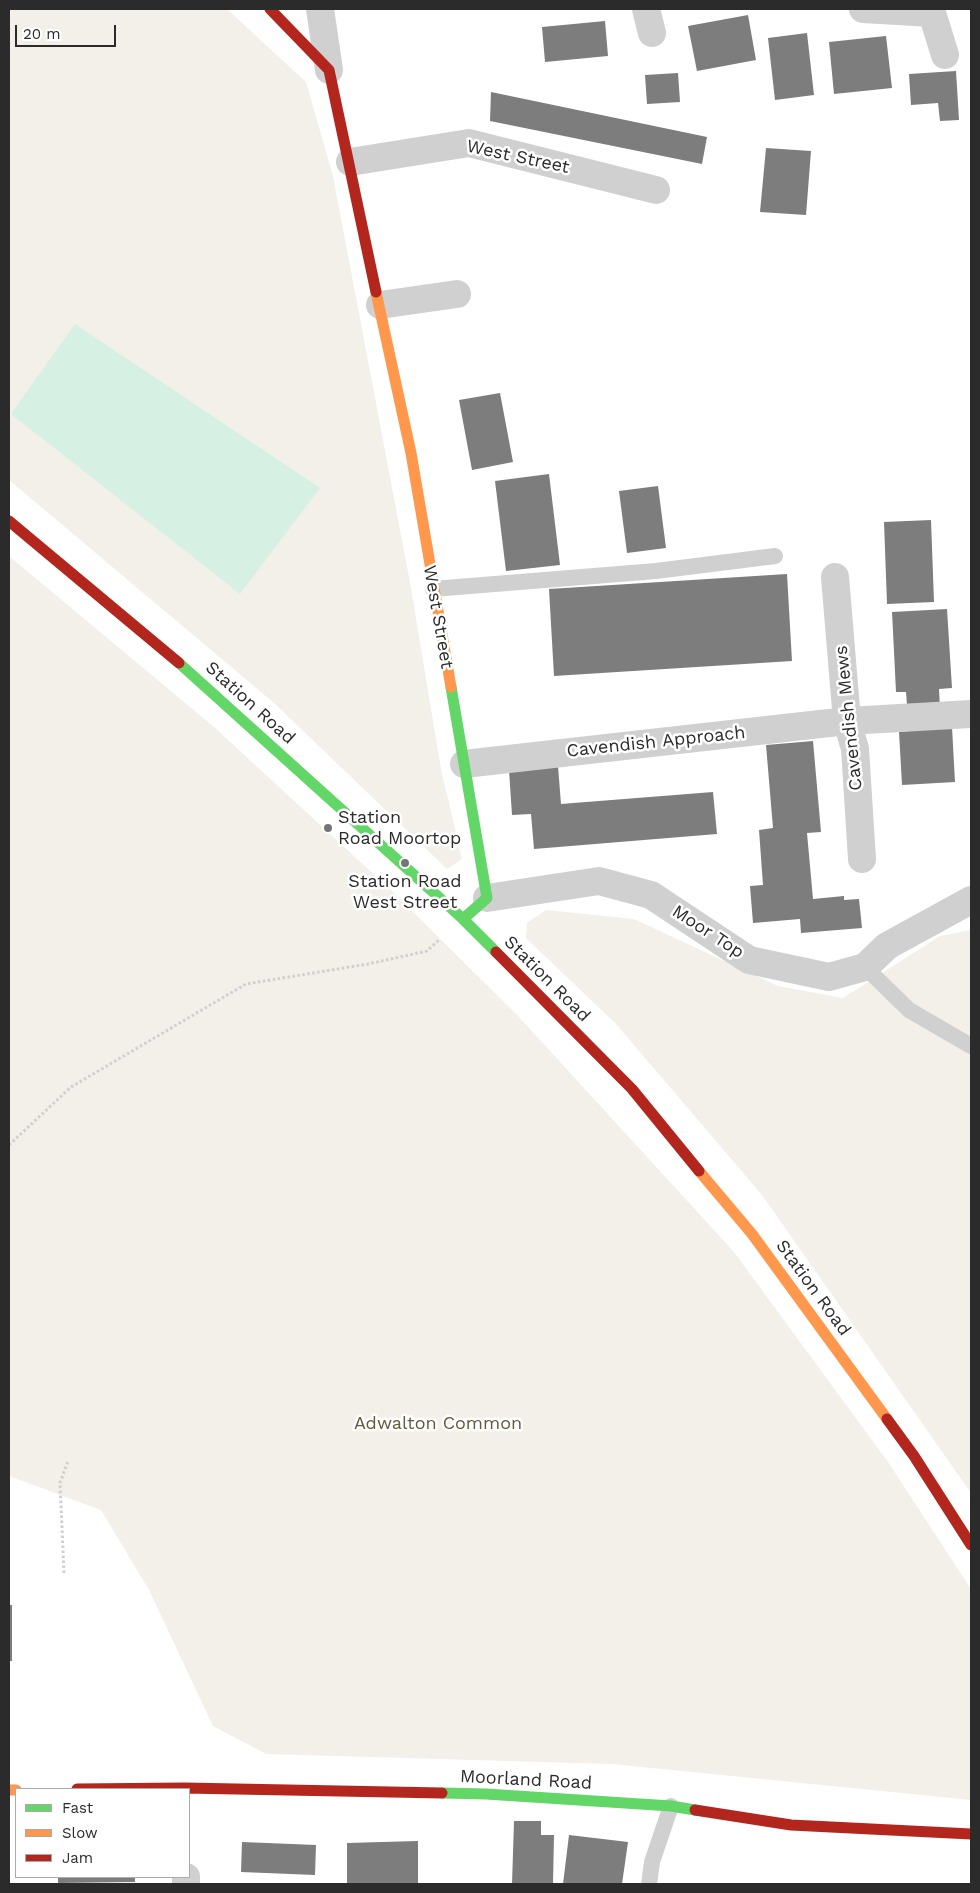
<!DOCTYPE html>
<style>
body{margin:0}
#map{position:relative;width:980px;height:1893px;overflow:hidden;background:#fff;font-family:"Work Sans",sans-serif}
canvas{display:block}
.frame{position:absolute;inset:0;border:10px solid #2b2b2b;pointer-events:none}
.legend{position:absolute;left:15px;top:1788px;width:175px;height:90px;box-sizing:border-box;background:#fff;border:1px solid #aaa;margin:0;padding:6px 9px;list-style:none;font-size:15px;color:#2b2b2b}
.legend li{display:flex;align-items:center;gap:10px;height:25px}
.legend b{width:25px;border:1px solid #aaa}
.scale{position:absolute;left:15px;top:25px;width:101px;height:22px;box-sizing:border-box;border:2px solid #2b2b2b;border-top:0;padding-left:6px;font-size:15px;line-height:18px;white-space:nowrap;color:#2b2b2b;-webkit-text-stroke:4px #fff;paint-order:stroke}
</style>
<div id="map">
<canvas width="980" height="1893"></canvas>
<div class="frame"></div>
<ul class="legend">
<li><b style="height:6px;background:#63d668"></b>Fast</li>
<li><b style="height:6px;background:#ff974d"></b>Slow</li>
<li><b style="height:6px;background:#b3261e"></b>Jam</li>
</ul>
<div class="scale">20 m</div>
</div>
<script>
const ctx = document.querySelector('canvas').getContext('2d');
ctx.lineJoin = 'round';
function fillPath(path, color) {
  ctx.fillStyle = color;
  ctx.fill(path, 'evenodd');
}
function stroke(path, color, width, dash) {
  ctx.strokeStyle = color;
  ctx.lineWidth = width;
  ctx.lineCap = dash ? 'butt' : 'round';
  ctx.setLineDash(dash || []);
  ctx.stroke(path);
}
function write(font, color, halo, rows, align = 'center') {
  ctx.font = font + ' "Work Sans",sans-serif';
  ctx.lineWidth = 5;
  ctx.setLineDash([]);
  ctx.textBaseline = 'middle';
  ctx.strokeStyle = halo;
  ctx.fillStyle = color;
  for (const [text, x, y, turn = 0] of rows) {
    ctx.save();
    ctx.translate(x, y);
    ctx.rotate((+turn || 0) * Math.PI / 180);
    ctx.textAlign = isNaN(turn) ? turn : align;
    if (halo) ctx.strokeText(text, 0, 0);
    ctx.fillText(text, 0, 0);
    ctx.restore();
  }
}
fillPath(new Path2D(`
 M9 9H227L306 82 333 176 411 588 441 769 462 859 447 869 274 703 9 480Z
 M9 556 214 727 393 892 519 1017 734 1252 888 1462 971 1589V1800L612 1764 266 1754 213 1726 149 1590 101 1510 9 1476Z
 M546 910 634 919 778 986 843 998 940 936 971 930V1493L762 1195 616 1024 526 938 527 923Z`), '#f3f0ea');
fillPath(new Path2D(`
 M75 324 320 488 240 594 11 414Z`), '#d6f0e4');
fillPath(new Path2D(`
 M748 15 756 60 697 71 688 26Z
 M605 21 608 56 545 62 542 27Z
 M807 33 814 95 775 100 768 38Z
 M886 36 892 88 834 94 829 42Z
 M956 71 959 120 940 121 938 103 911 105 909 74Z
 M678 73 680 102 647 104 645 75Z
 M491 92 707 137 702 164 490 121Z
 M766 148 811 151 806 215 760 212Z
 M500 393 513 462 472 470 459 400Z
 M549 474 560 565 506 571 495 481Z
 M658 486 666 548 627 553 619 491Z
 M931 520 934 602 887 604 884 522Z
 M787 574 792 661 554 676 549 589Z
 M947 609 952 688 939 689 941 727H952L955 782 902 785 899 732 909 731 906 692H896L892 612Z
 M813 741 821 832 807 833 813 899 844 896V900L859 899 862 928 801 933 800 919 753 923 750 886 763 885 759 830 773 828 766 745Z
 M558 766 561 804 713 792 717 834 534 849 531 814 512 815 509 770Z
 M9 1605H12V1661H9Z
 M514 1821H541V1835H554L553 1884H512Z
 M569 1835 628 1842 622 1884H563Z
 M418 1841V1884H347V1843Z
 M242 1842 316 1845 315 1875 241 1872Z
 M58 1877H135V1882L58 1883Z`), '#7d7d7d');
stroke(new Path2D(`
 M9 1145 71 1087 246 984 368 964 427 951 440 939
 M64 1573 60 1483 68 1461`), '#cfcfcf', 3, [2.5, 2.5]);
stroke(new Path2D(`
 M433 589 656 571 775 556
 M865 967 909 1010 971 1046
 M649 1884 652 1862 671 1806`), '#d0d0d0', 16);
stroke(new Path2D(`
 M320 9 329 70
 M646 9 652 33
 M863 9 932 13V9
 M932 13 945 55
 M350 162 469 143 656 190
 M380 305 457 294
 M835 577 847 721 855 749 862 859
 M464 764 847 721 971 714
 M487 898 599 881 651 895 749 960 829 977 865 967 887 946 971 900
 M186 1877V1884`), '#d0d0d0', 28);
stroke(new Path2D(`
 M179 663 463 919 496 952
 M451 687 487 898 463 919
 M442 1793 486 1794 671 1806 695 1810`), '#63d668', 11);
stroke(new Path2D(`
 M376 292 411 453 451 687
 M699 1171 752 1234 887 1419
 M9 1790H16`), '#ff974d', 11);
stroke(new Path2D(`
 M270 9 329 70 376 292
 M9 521 179 663
 M496 952 632 1089 699 1171
 M887 1419 914 1456 971 1545
 M77 1789 185 1788 442 1793
 M695 1810 791 1825 971 1834`), '#b3261e', 11);
for (const [x, y, r, color] of [
 [328,828,5,"#757575"],
 [405,863,5,"#757575"]
]) {
  const dot = new Path2D();
  dot.arc(x, y, r, 0, 2 * Math.PI);
  ctx.fillStyle = color;
  ctx.fill(dot);
  stroke(dot, '#fff', 2);
}
write('18px', '#2b2b2b', '#fff', [
 ["West Street",518,157,12],
 ["West Street",438,617,80],
 ["Station Road",250,703,42],
 ["Cavendish Mews",849,718,-96],
 ["Cavendish Approach",656,742,-6],
 ["Moor Top",708,932,33],
 ["Station Road",547,979,45],
 ["Station Road",813,1288,54],
 ["Moorland Road",526,1780,3]
]);
write('18px', '#2b2b2b', '#fff', [
 ["Station",338,818],
 ["Road Moortop",338,839],
 ["Station Road",405,882,"center"],
 ["West Street",405,903,"center"]
], 'left');
write('18px', '#65583b', '#fff', [
 ["Adwalton Common",438,1424]
]);
</script>
